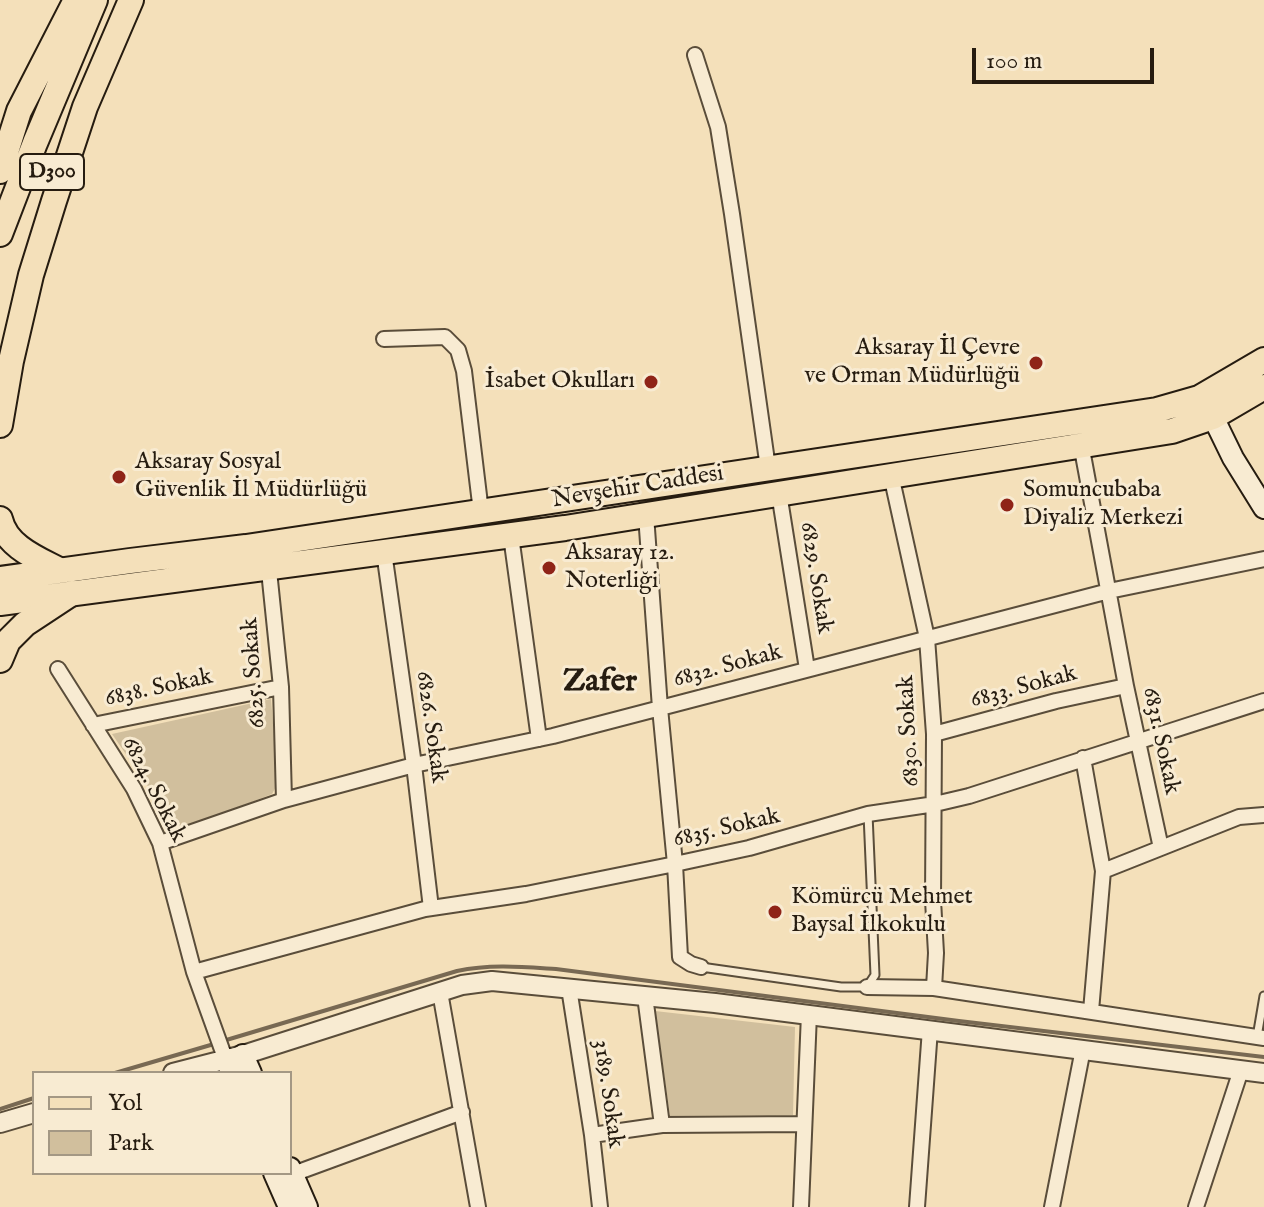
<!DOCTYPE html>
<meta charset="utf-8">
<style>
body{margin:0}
#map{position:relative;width:1264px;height:1207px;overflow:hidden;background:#f4e0ba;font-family:"IM FELL English",serif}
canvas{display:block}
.legend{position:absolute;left:32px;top:1071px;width:260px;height:104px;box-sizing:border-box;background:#f8ebd2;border:2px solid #a49884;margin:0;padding:10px 14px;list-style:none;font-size:24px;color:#261c10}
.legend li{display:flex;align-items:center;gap:16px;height:40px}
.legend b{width:40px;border:2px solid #a49884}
.scale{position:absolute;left:972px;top:48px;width:182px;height:36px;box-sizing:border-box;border:4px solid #261c10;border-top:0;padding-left:10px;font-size:24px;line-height:28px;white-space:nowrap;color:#261c10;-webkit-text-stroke:6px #f8ebd2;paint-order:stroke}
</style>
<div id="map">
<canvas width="1264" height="1207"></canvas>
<ul class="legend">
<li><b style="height:10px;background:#f4e0ba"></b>Yol</li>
<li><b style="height:22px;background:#d1bf9d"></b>Park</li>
</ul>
<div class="scale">100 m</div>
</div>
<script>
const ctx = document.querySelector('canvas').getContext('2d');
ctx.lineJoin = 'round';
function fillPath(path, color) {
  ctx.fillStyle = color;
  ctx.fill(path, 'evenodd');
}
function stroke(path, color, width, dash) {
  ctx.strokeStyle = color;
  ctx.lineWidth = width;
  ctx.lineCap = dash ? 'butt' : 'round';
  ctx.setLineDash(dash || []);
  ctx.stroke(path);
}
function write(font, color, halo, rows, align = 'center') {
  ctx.font = font + ' "IM FELL English",serif';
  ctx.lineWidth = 6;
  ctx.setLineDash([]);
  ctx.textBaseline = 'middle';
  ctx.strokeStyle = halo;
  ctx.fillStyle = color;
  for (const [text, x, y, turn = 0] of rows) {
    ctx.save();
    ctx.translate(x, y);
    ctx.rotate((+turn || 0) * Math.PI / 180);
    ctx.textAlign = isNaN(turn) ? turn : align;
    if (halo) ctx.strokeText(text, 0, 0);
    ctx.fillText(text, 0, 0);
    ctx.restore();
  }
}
fillPath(new Path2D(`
 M271 699 278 783 272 794 186 828 176 827 112 734Z
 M655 1011 795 1027 793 1115 670 1116Z`), '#d1bf9d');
stroke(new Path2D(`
 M223 1041 457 971C491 964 523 967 556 969L959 1021 1264 1057
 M115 1073 214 1044
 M0 1109 34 1098`), '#786953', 4);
const service = new Path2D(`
 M701 967 841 987H867L875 975 868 814
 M1257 1037 1264 996`);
const minor = new Path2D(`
 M695 55 718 127 732 214 768 468
 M384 339 445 337 458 350 464 371 481 512
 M1081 444 1126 686 1161 848 1103 871 1091 1011
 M891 475 927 638 934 734 933 900 936 953 934 988
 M779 493 807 669
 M646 515 660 708 675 864 680 957 691 964 701 967
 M511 536 539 739
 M384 552 414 765 431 908
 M268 561 281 687 284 800
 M58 669 134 789 160 843 194 972 225 1058
 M93 725 281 687
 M934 734 1056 701 1126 686
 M1083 758 1103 871
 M160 843 284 800 414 765 553 736 1109 591 1264 559
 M1161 848 1239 817 1264 815
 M194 972 425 909 526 894 675 864 749 848 868 814 935 804 969 796 1264 701
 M867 987 934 988 1264 1038
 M569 988 592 1135 600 1207
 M440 992 478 1207
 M645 996 662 1125
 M592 1135 662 1125 804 1124
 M293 1174 462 1112
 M801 1207 809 1014
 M917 1207 930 1029
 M1052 1207 1083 1049
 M1196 1207 1241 1070`);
const tertiary = new Path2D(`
 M173 1073 243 1055 462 985 492 981 715 1003 1264 1073
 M0 1123 34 1113`);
const secondary = new Path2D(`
 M1204 405 1213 417 1233 458 1264 508
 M243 1055 251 1073
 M225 1058 232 1073
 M290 1168 307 1207
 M274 1173 289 1207`);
const primary = new Path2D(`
 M0 579 130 561 246 547 1157 410 1199 398 1264 360
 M0 603 565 528 1172 431 1213 417 1264 387`);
const trunk = new Path2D(`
 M0 171 19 111 76 0
 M0 234 35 143 95 0
 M0 425 11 361 31 275 54 201 85 107 131 0
 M0 519C6 546 36 558 59 570
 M0 660 8 641 25 624 72 593`);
stroke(service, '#5a4d3a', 11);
stroke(minor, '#5a4d3a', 18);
stroke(tertiary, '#5a4d3a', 22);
stroke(secondary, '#261c10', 24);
stroke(primary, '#261c10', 28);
stroke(trunk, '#261c10', 28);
stroke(service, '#f8ebd2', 7);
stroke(minor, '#f8ebd2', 14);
stroke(tertiary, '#f8ebd2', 18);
stroke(secondary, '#f8ebd2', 20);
stroke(primary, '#f4e0ba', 24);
stroke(trunk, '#f4e0ba', 24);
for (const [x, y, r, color] of [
 [1036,363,8,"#8f2418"],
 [651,382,8,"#8f2418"],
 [119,477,8,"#8f2418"],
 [1007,505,8,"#8f2418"],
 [549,568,8,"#8f2418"],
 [775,912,8,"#8f2418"]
]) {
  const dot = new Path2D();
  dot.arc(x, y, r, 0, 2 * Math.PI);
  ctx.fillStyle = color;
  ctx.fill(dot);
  stroke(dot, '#f8ebd2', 3);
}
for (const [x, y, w] of [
 [52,172,64]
]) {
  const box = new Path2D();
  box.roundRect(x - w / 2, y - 18, w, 36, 6);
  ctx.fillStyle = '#f8ebd2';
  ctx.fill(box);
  stroke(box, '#261c10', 2);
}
write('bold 22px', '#261c10', null, [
 ["D300",52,172]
]);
write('24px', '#261c10', '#f8ebd2', [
 ["Aksaray İl Çevre",1020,349,"right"],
 ["ve Orman Müdürlüğü",1020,377,"right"],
 ["İsabet Okulları",635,382,"right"],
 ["Aksaray Sosyal",135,463],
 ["Güvenlik İl Müdürlüğü",135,491],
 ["Somuncubaba",1023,491],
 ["Diyaliz Merkezi",1023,519],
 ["Aksaray 12.",565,554],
 ["Noterliği",565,582],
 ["Kömürcü Mehmet",791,898],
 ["Baysal İlkokulu",791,926]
], 'left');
write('24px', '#261c10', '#f8ebd2', [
 ["Nevşehir Caddesi",638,488,-9],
 ["6829. Sokak",815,578,81],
 ["6832. Sokak",728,667,-15],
 ["6825. Sokak",255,673,-94],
 ["6833. Sokak",1024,688,-15],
 ["6838. Sokak",159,689,-12],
 ["6826. Sokak",430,727,82],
 ["6830. Sokak",910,731,-93],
 ["6831. Sokak",1160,741,78],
 ["6824. Sokak",153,790,63],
 ["6835. Sokak",727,829,-13],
 ["3189. Sokak",607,1094,82]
]);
write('bold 32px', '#261c10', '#f8ebd2', [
 ["Zafer",600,683]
]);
</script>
